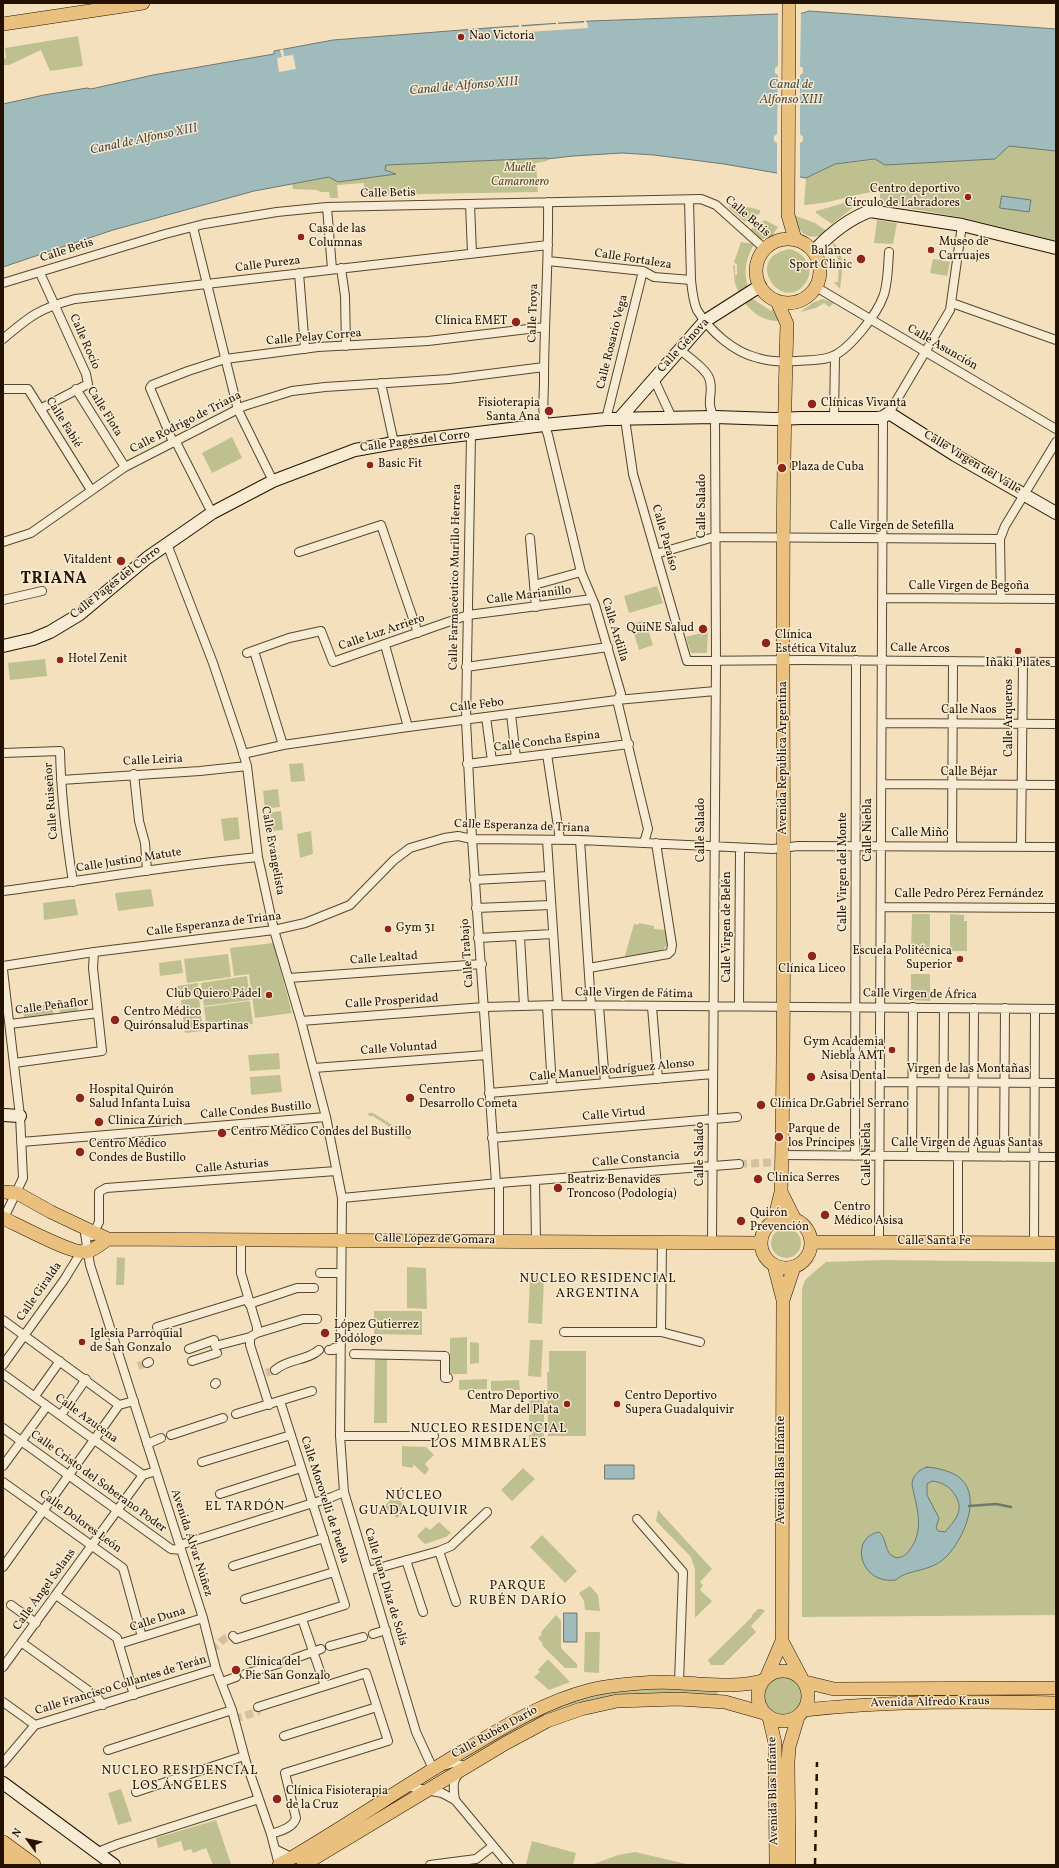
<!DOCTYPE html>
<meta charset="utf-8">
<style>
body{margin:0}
#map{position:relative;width:1059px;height:1868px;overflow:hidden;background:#f4e0bd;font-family:Vollkorn,serif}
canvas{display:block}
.frame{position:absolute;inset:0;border:4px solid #241200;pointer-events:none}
.north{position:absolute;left:8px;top:1820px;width:40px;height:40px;-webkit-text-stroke:3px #f8ebd4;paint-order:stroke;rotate:303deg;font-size:11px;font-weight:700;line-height:16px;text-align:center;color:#241200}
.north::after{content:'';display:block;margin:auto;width:14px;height:18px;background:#241200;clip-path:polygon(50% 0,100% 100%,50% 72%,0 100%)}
</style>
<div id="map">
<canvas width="1059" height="1868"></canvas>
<div class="frame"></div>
<div class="north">N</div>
</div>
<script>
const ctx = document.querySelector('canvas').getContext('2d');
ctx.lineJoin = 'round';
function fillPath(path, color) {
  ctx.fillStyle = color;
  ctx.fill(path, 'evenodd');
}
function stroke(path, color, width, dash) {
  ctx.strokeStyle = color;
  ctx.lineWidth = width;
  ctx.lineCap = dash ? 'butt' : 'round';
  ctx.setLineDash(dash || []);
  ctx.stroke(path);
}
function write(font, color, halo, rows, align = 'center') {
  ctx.font = font + ' Vollkorn,serif';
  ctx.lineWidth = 3;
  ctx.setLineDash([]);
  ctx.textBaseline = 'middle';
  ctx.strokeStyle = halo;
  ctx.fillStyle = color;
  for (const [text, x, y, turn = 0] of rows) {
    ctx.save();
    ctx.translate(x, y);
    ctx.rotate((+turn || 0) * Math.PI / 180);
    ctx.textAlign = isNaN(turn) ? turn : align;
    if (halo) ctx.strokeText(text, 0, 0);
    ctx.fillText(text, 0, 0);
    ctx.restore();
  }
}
fillPath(new Path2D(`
 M78 36 83 66 50 71 41 50 9 65H3V59L6 58 5 48Z
 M1009 146 1056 151V241L964 218 880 203V191C854 193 831 204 804 205L806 178 835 164Z
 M547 158V161L536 163 538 192 424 194 365 197 364 183 337 185 338 198H330L329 192H321L317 190 293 189 292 184 329 177 395 174 385 170V165Z
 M851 201 855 206 832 224 816 213V211Z
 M731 203 760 210V213L745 222 729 208Z
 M796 216 815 223 828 232C812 242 797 236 796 216Z
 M765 220 778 227 772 236 759 240 748 231Z
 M877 220 897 223 893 244 874 243Z
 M832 241 840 250 843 265 840 289 834 282H838L839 263Z
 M741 242 754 244C746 259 743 270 748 287L740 295 735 284 733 265 735 266V275H737V265L734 262Z
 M790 249C804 253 816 267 806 282 784 317 740 257 790 249Z
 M933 259 950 262 947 276 930 273Z
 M750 297 771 311 773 308 779 321C764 321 753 314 744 302Z
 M823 299 834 303 829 307 824 303 816 308 800 312 814 302Z
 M232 437 242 458 212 473 202 453Z
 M657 586 663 603 629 613 624 596Z
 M645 620 653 645 639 650 631 624Z
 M708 631 707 653H691L686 637Z
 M45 659 47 676 10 680 8 663Z
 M303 763 305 781 291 782 289 764Z
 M278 789 280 807 265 809 263 791Z
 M281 811 283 830 268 831 266 813Z
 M238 817 240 839 224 841 221 819Z
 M311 831 313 854 300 858 297 834Z
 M151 889 154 906 118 911 115 893Z
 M75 899 78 915 44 920 43 903Z
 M912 914H930V952H911Z
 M950 914 964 915V921H967V951H950Z
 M639 923 654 926V929L666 930 668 944 661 952 624 959 634 924 638 925Z
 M273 943 292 1013 255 1018 249 974 234 976 230 948Z
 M228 954 231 977 187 983 184 959Z
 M181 960 183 973 160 976 159 963Z
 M911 974H930V1001L911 1000Z
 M247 976 250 1000 204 1006 201 983Z
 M198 983 199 994 178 997 177 986Z
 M199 998 203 1031 185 1033 181 1000Z
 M250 1001 253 1024 207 1030 204 1007Z
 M77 1002 78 1013 60 1014 59 1004Z
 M52 1004 54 1016 24 1020 23 1008Z
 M279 1053 280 1069 250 1071 248 1055Z
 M280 1075 282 1092 251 1095 250 1077Z
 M368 1113H373L410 1136 411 1139H408L373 1116H369Z
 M771 1243a15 15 0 1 1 30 0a15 15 0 1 1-30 0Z
 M117 1257 125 1258 124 1285H116Z
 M883 1260 1056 1262V1615L802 1617V1289L805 1280 826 1262Z
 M407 1267 426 1268 427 1309 407 1308Z
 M530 1278 544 1279 542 1324 528 1323Z
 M374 1311H422V1335L374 1334Z
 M467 1337V1374H450V1338Z
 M530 1340H543L541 1377 528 1376Z
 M470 1342 479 1343V1363L470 1364Z
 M549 1351H586V1436H548L547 1372H549Z
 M375 1356H387V1423H374Z
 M487 1379V1389L459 1390V1380Z
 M519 1380 520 1390 491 1391V1381Z
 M529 1393H544V1441H529V1435H532V1427H529Z
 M402 1446 426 1447 434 1455 425 1464 429 1469 425 1475 414 1465 412 1468 402 1466Z
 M523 1468 535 1479 512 1501 501 1490Z
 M392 1498 395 1501 399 1500 407 1508 397 1518 384 1507Z
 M658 1510 712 1569 700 1582 703 1585 700 1590 712 1601 695 1618V1570L691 1557 656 1521Z
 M439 1522 451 1533 446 1537 425 1544 417 1536 426 1527 430 1530Z
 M542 1535 577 1571 565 1583 530 1547Z
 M590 1586 598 1595 600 1611 585 1610 584 1601 579 1593Z
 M758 1609H762L765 1611 751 1626 756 1632 723 1665H711L708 1660 752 1617V1615Z
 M556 1615 561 1621V1648L577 1664V1668H565L542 1645 543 1644 538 1638 542 1634 541 1632Z
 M585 1632H600L599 1673 584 1672Z
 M548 1659 568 1680 570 1682 549 1690 534 1677 540 1672 538 1670Z
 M764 1697a20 20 0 1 1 40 0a20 20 0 1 1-40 0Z
 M690 1688 717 1691 718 1695 665 1693 548 1714 529 1722 466 1758 465 1756C509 1729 556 1699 608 1692 635 1688 663 1689 690 1688Z
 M121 1789 132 1821 118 1825 108 1793Z
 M216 1820 231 1864 213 1865 206 1848 193 1853 191 1849 184 1851 181 1841 158 1848 156 1838Z
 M532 1841 576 1853 573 1865H532L526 1864Z
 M635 1852 691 1865H591L618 1855Z`), '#bec18f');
const water = new Path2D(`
 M809 11 1056 29V151L1009 146 995 159 885 165 875 159 835 164 806 178 724 164 654 155 622 153 573 156 547 159V158L386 165 385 170 396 174 338 182 329 177 254 191 113 230 3 267V104L44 95 87 88 91 89 153 75 274 54V51L333 40 501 27 591 21 803 13Z
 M1002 196 1031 200 1029 212 1000 208Z
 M605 1465H634V1479H605Z
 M927 1467C937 1468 953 1471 961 1479 982 1498 963 1539 947 1556 931 1573 906 1569 896 1580 859 1585 849 1537 879 1532 887 1537 884 1553 894 1557 899 1559 905 1556 908 1552 923 1534 919 1516 914 1494 913 1489 911 1484 913 1479 916 1472 920 1470 927 1467ZM933 1481C939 1482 948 1485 952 1491 966 1508 957 1518 945 1532L938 1531 936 1528 939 1518 927 1495V1484Z
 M564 1613H577V1642H564Z`);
fillPath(water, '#9fbbbb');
stroke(water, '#6e7770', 1);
fillPath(new Path2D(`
 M776 11H803L801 12 800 66 803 68V73L800 75V134L803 137V141L800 143V179L777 176V143L774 141V136L777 134 778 75 775 73V68L778 66V12Z
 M584 20 587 22 588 28 498 34V28L519 27V24H521L522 27 556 24V22H558V24L584 23Z
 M283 49 284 56 293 55 296 69 279 72 277 58 282 57 280 50Z`), '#f4e0bd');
stroke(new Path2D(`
 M969 1506 996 1504 1011 1507`), '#6e7770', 2.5);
stroke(new Path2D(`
 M739 1164 782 1162
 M138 1366 147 1363
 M266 1373 275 1370
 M211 1650 224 1639 233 1636
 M234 1719 257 1712 258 1707`), '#d5c1a1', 8, [8, 4]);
const street = new Path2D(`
 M689 200 691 280C692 290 693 301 697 310 710 331 733 352 758 358 771 362 783 362 797 361 808 360 825 361 835 355 851 347 877 314 883 297 888 285 888 265 889 252
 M548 202C549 262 544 321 544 380 544 398 541 418 548 435L581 572 595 605 621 694 617 700 648 829 644 843
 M470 204 472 253
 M327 207 332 269
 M193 227 238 410 273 481
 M548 261 643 271 654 277 691 280
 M341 268 345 296 346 346
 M299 273 305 349
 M3 283 165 234 204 224 277 212 327 207 701 199 716 205 765 249
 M816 287 1056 429
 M952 303 1056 340
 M3 339C30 316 40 308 75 299L548 245
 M679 349C687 356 706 369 709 378 715 391 704 404 715 417L716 661 712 1242
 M654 379 672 418
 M381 383 394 443
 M3 389H28L91 490
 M76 389 125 467
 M40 409 88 384 86 374 40 273
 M889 413 950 310 962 225
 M834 418 835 356
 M606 419 643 271
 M625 419 633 474 687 661 803 660 1056 662
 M471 435 466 720 472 839 496 1183
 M212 513 177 444 173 442 150 388 152 385 188 371 225 359 318 347 428 341 545 327
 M530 538 536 607
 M3 542 31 533 125 467 244 406 292 391 325 387 449 379 544 367
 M167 544 213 663 240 743 247 766 258 857 274 930 301 1021 326 1117 342 1198 340 1436 344 1492 416 1732 433 1769 453 1763 465 1766C453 1779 452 1782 455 1800
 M299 552 381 525 418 633
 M656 554 714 537 1000 539
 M534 585 581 572
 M882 598 1056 599
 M1001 599 1000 539 1005 526 1056 442
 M3 600 42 591
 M385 645 408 727
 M254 651 283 745
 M247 653 289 638 321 631 333 662 468 615 592 599
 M466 667 608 647
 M511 714 516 758
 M486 717 492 761
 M882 723 1056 724
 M3 753 60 751C61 795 66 838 73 882
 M243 754 283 745 408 727 617 700 715 691
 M547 754 560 840
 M467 764 629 744
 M134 774 139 821 145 843 147 871
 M61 780 200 771 247 766
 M882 784 1056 785
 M547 840 558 1005
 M580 840 591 1005
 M952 846 953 661
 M1021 847 1023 662
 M474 880 549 876
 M3 891C88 880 173 865 258 857
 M881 907 1056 908
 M476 908 551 905
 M520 937 524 1006
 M478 938 553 934
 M3 966 94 952 274 930 305 923 350 905 394 860 410 848 444 838 458 836 472 839 580 840 773 849 798 846 1056 847
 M589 968 668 954 671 951 672 945 656 843
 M3 970 20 1116 23 1178 3 1220
 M289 978 482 964
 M547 1006 552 1087
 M599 1006 605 1083
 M739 1006 740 848
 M652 1007 658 1079
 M301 1021 484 1007 558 1005 1056 1009
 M10 1024 98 1013
 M14 1063 102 1051 93 968 94 952
 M314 1068 486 1055
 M880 1082 1056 1083
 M489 1093 713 1074
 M492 1138 737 1117
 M21 1142 326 1117
 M781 1155 1056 1157
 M855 1156 856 660
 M912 1156 913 1007
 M943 1156 944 1008
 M973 1156 974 1008
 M1004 1157 1005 1008
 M535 1181 536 1241
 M499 1183V1240
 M342 1198 499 1183 739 1164
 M84 1227 90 1265 203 1618 216 1669 232 1710 246 1762 271 1834 279 1865
 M92 1236 99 1222V1192L106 1188 336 1171
 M241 1239V1273L257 1327V1333
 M879 1242 883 417
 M958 1242V1157
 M1034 1243 1035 1009
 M320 1273H341
 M249 1304 297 1288H314
 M3 1320 119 1405
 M157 1327 248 1299
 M564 1332H661L700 1342
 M661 1332 662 1242
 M250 1337V1345L269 1405
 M189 1349 214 1340 215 1346 250 1337 257 1333 303 1319H317
 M329 1350H334V1348H340
 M354 1354 445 1356V1378H448
 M192 1361 217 1353
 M147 1363 149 1362
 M3 1365 64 1280 83 1249
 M275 1370C289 1358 307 1361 319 1350
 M3 1374 143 1475 156 1471
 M215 1384 216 1383
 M35 1396 60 1361
 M236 1414 312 1391
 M61 1415 86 1379
 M3 1428 171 1549 181 1550
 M171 1435 223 1418
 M340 1436H434
 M147 1444 161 1438
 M202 1462 291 1435
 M3 1466 47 1406
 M3 1482 123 1568 142 1637
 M220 1494 301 1468
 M637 1519 683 1572 679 1682
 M180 1545 332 1497 344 1492
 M439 1551 456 1602
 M406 1560 423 1612
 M233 1566 324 1538
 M3 1567 119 1405 134 1401
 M368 1571 439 1551 451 1546 487 1512
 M56 1595 117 1638 134 1695
 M245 1599 334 1572
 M11 1605 36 1623
 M302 1619 325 1686
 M373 1634 386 1630
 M233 1636 236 1639 345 1605 280 1401
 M21 1642 96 1696 103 1705
 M119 1644 203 1618
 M330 1646 363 1637
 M287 1661 321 1649
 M3 1667 143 1475
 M245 1674 278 1664
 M222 1682 236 1677
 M3 1702 35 1725
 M258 1707 366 1673 388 1741 285 1773 296 1818C293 1828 280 1831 271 1834
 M284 1736 377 1707
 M108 1750 232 1710
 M3 1763 35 1725 216 1669
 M405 1786 442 1793 455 1800 509 1865
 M136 1792 244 1756
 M275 1849 295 1859
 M98 1852 118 1844 259 1799
 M430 1865 476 1859 493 1846`);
const secondary = new Path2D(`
 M814 251C830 234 848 219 870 211L962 225 1056 248
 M619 419 705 321 760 286
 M3 646 33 639 50 632 80 614 147 558 212 513 273 481 355 450 394 443 544 425 606 419 715 417 774 419 802 418H878L883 417 889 413 955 455 1056 513
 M3 1115 20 1116
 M3 1783 114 1865`);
const primary = new Path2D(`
 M789 3 788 215 795 239
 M3 24 143 3
 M756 271a32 32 0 1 1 64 0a32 32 0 1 1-64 0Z
 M3 1192 17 1193 51 1212 108 1239 761 1243
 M781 1192 795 1220
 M3 1218C18 1225 74 1255 87 1252 94 1250 102 1243 108 1239
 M761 1243a25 25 0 1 1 50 0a25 25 0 1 1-50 0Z
 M774 1221 781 1192C788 903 778 613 787 324L777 301
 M811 1242 1056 1243
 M783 1300 794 1267
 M782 1641 801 1677
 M758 1696a25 25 0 1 1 50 0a25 25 0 1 1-50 0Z
 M767 1676 782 1641 783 1300 774 1265
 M805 1682 834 1689 1056 1688
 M804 1710C888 1701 972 1701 1056 1703
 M769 1717 775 1743 776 1865
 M279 1865C342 1829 402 1787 465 1750 505 1726 544 1702 590 1690 615 1684 655 1681 681 1683 708 1684 735 1688 762 1681
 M303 1865 506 1743 547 1721 581 1709 617 1701 678 1699 725 1702 764 1713
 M789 1865 788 1762 789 1747 798 1717`);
const highway = new Path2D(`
 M3 1843 33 1865
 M3 1858 13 1865`);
stroke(street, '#58462f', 10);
stroke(secondary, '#241200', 14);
stroke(primary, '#241200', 14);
stroke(highway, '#241200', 16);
stroke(street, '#f8ebd4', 8);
stroke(secondary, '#f8ebd4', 12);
stroke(primary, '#eac07e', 13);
stroke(highway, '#eac07e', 15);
stroke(new Path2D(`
 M815 1865 817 1762`), '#241200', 2.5, [7, 7]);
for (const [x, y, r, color] of [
 [461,37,4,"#8f2418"],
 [968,197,4,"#8f2418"],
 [301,237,4,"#8f2418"],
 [931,250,4,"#8f2418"],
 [861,259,5,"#8f2418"],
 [516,322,5,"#8f2418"],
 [812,404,5,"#8f2418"],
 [549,411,5,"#8f2418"],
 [370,465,4,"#8f2418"],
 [782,468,5,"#8f2418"],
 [121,561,5,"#8f2418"],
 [703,629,5,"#8f2418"],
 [766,643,5,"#8f2418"],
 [1018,651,4,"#8f2418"],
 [60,660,4,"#8f2418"],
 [388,929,4,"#8f2418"],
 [812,956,5,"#8f2418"],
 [960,959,4,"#8f2418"],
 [269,995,4,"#8f2418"],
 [115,1020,5,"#8f2418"],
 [892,1050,4,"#8f2418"],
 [811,1077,5,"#8f2418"],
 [80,1098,5,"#8f2418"],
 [410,1098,5,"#8f2418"],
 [761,1105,5,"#8f2418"],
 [99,1122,5,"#8f2418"],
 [222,1133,5,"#8f2418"],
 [779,1137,5,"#8f2418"],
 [80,1152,5,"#8f2418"],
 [758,1179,5,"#8f2418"],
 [558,1188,5,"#8f2418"],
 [825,1215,5,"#8f2418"],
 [741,1221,5,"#8f2418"],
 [325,1333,5,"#8f2418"],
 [82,1342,4,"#8f2418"],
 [567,1404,4,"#8f2418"],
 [617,1404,4,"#8f2418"],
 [236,1670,5,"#8f2418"],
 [277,1799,5,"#8f2418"]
]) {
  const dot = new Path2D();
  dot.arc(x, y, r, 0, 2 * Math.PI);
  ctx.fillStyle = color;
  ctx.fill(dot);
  stroke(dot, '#f8ebd4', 1.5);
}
write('12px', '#241200', '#f8ebd4', [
 ["Nao Victoria",469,37],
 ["Centro deportivo",960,190,"right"],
 ["Círculo de Labradores",960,204,"right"],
 ["Casa de las",309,230],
 ["Columnas",309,244],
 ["Museo de",939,243],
 ["Carruajes",939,257],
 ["Balance",852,252,"right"],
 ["Sport Clinic",852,266,"right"],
 ["Clínica EMET",507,322,"right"],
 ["Fisioterapia",540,404,"right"],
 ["Santa Ana",540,418,"right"],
 ["Clínicas Vivanta",821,404],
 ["Basic Fit",378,465],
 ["Plaza de Cuba",791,468],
 ["Vitaldent",112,561,"right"],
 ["QuiNE Salud",694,629,"right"],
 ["Clínica",775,636],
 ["Estética Vitaluz",775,650],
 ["Hotel Zenit",68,660],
 ["Iñaki Pilates",1018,664,"center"],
 ["Gym 31",396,929],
 ["Escuela Politécnica",952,952,"right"],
 ["Superior",952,966,"right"],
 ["Clínica Liceo",812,970,"center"],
 ["Club Quiero Pádel",261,995,"right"],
 ["Centro Médico",124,1013],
 ["Quirónsalud Espartinas",124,1027],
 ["Gym Academia",884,1043,"right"],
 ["Niebla AMT",884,1057,"right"],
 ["Asisa Dental",820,1077],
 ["Hospital Quirón",89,1091],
 ["Salud Infanta Luisa",89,1105],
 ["Centro",419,1091],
 ["Desarrollo Cometa",419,1105],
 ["Clínica Dr.Gabriel Serrano",770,1105],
 ["Clinica Zúrich",108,1122],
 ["Parque de",788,1130],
 ["los Príncipes",788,1144],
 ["Centro Médico Condes del Bustillo",231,1133],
 ["Centro Médico",89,1145],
 ["Condes de Bustillo",89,1159],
 ["Clínica Serres",767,1179],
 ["Beatriz Benavides",567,1181],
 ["Troncoso (Podología)",567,1195],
 ["Centro",834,1208],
 ["Médico Asisa",834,1222],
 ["Quirón",750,1214],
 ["Prevención",750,1228],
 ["López Gutierrez",334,1326],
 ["Podólogo",334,1340],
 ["Iglesia Parroquial",90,1335],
 ["de San Gonzalo",90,1349],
 ["Centro Deportivo",559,1397,"right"],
 ["Mar del Plata",559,1411,"right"],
 ["Centro Deportivo",625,1397],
 ["Supera Guadalquivir",625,1411],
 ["Clínica del",245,1663],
 ["Pie San Gonzalo",245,1677],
 ["Clínica Fisioterapia",286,1792],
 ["de la Cruz",286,1806]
], 'left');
write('italic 12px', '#5a4f32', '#f8ebd4', [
 ["Muelle",520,169],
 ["Camaronero",520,183]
]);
write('12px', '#241200', '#f8ebd4', [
 ["Calle Betis",388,194,-1],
 ["Calle Betis",747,217,41],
 ["Calle Betis",67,251,-18],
 ["Calle Fortaleza",633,260,9],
 ["Calle Pureza",268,265,-7],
 ["Calle Troya",534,313,-88],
 ["Calle Pelay Correa",314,338,-5],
 ["Calle Rocío",84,342,66],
 ["Calle Rosario Vega",613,342,-76],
 ["Calle Génova",684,346,-47],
 ["Calle Asunción",942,348,30],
 ["Calle Flota",104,412,58],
 ["Calle Fabié",63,423,58],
 ["Calle Rodrigo de Triana",186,423,-27],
 ["Calle Pagés del Corro",415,442,-7],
 ["Calle Virgen del Valle",972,463,31],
 ["Calle Salado",703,506,-90],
 ["Calle Virgen de Setefilla",892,527],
 ["Calle Paraíso",664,538,74],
 ["Calle Farmacéutico Murillo Herrera",456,577,-89],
 ["Calle Pagés del Corro",116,583,-38],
 ["Calle Virgen de Begoña",969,587],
 ["Calle Marianillo",529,596,-7],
 ["Calle Ardilla",614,630,73],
 ["Calle Luz Arriero",382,633,-19],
 ["Calle Arcos",920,649,1],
 ["Calle Febo",477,706,-7],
 ["Calle Naos",969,711],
 ["Calle Arqueros",1010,718,-90],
 ["Calle Concha Espina",547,742,-7],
 ["Avenida República Argentina",784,758,-90],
 ["Calle Leiria",153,761,-3],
 ["Calle Béjar",969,773],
 ["Calle Ruiseñor",52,801,-94],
 ["Calle Esperanza de Triana",522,827,2],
 ["Calle Salado",702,830,-90],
 ["Calle Niebla",869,830,-90],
 ["Calle Miño",920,834],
 ["Calle Evangelista",272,851,80],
 ["Calle Justino Matute",129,861,-9],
 ["Calle Virgen del Monte",844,872,-90],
 ["Calle Pedro Pérez Fernández",969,895],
 ["Calle Esperanza de Triana",214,925,-7],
 ["Calle Virgen de Belén",728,927,-90],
 ["Calle Trabajo",468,953,-94],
 ["Calle Lealtad",384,959,-4],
 ["Calle Virgen de Fátima",634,994,1],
 ["Calle Virgen de África",920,995,1],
 ["Calle Prosperidad",392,1002,-4],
 ["Calle Peñaflor",52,1007,-7],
 ["Calle Voluntad",399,1049,-4],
 ["Virgen de las Montañas",968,1070],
 ["Calle Manuel Rodríguez Alonso",612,1071,-5],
 ["Calle Condes Bustillo",256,1111,-5],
 ["Calle Virtud",614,1115,-5],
 ["Calle Virgen de Aguas Santas",967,1144],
 ["Calle Salado",701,1154,-90],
 ["Calle Niebla",868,1154,-90],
 ["Calle Constancia",636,1160,-5],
 ["Calle Asturias",232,1167,-5],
 ["Calle López de Gomara",435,1240,1],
 ["Calle Santa Fe",934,1242],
 ["Calle Giralda",40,1292,-55],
 ["Calle Azucena",86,1419,36],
 ["Avenida Blas Infante",782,1470,-90],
 ["Calle Cristo del Soberano Poder",98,1482,36],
 ["Calle Morovelli de Puebla",324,1500,72],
 ["Calle Dolores León",80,1522,36],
 ["Avenida Álvar Núñez",191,1543,72],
 ["Calle Juan Díaz de Solís",385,1587,73],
 ["Calle Ángel Solans",45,1590,-54],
 ["Calle Duna",158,1620,-18],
 ["Calle Francisco Collantes de Terán",121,1686,-17],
 ["Avenida Alfredo Kraus",930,1703,-1],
 ["Calle Rubén Darío",495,1733,-29],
 ["Avenida Blas Infante",774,1791,-91]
]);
write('italic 13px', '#4f4d41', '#f8ebd4', [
 ["Canal de",791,86],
 ["Alfonso XIII",791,101],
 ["Canal de Alfonso XIII",464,87,-5],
 ["Canal de Alfonso XIII",144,140,-12]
]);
ctx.letterSpacing = '1px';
write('13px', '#241200', '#f8ebd4', [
 ["NUCLEO RESIDENCIAL",598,1280],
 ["ARGENTINA",598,1295],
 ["NUCLEO RESIDENCIAL",489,1430],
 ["LOS MIMBRALES",489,1445],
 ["NÚCLEO",414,1497],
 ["GUADALQUIVIR",414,1512],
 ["EL TARDÓN",245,1508],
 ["PARQUE",518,1587],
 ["RUBÉN DARÍO",518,1602],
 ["NUCLEO RESIDENCIAL",180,1772],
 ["LOS ÁNGELES",180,1787]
]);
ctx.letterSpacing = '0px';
ctx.letterSpacing = '1px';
write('bold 16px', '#241200', '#f8ebd4', [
 ["TRIANA",54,580]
]);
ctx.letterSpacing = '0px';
</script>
